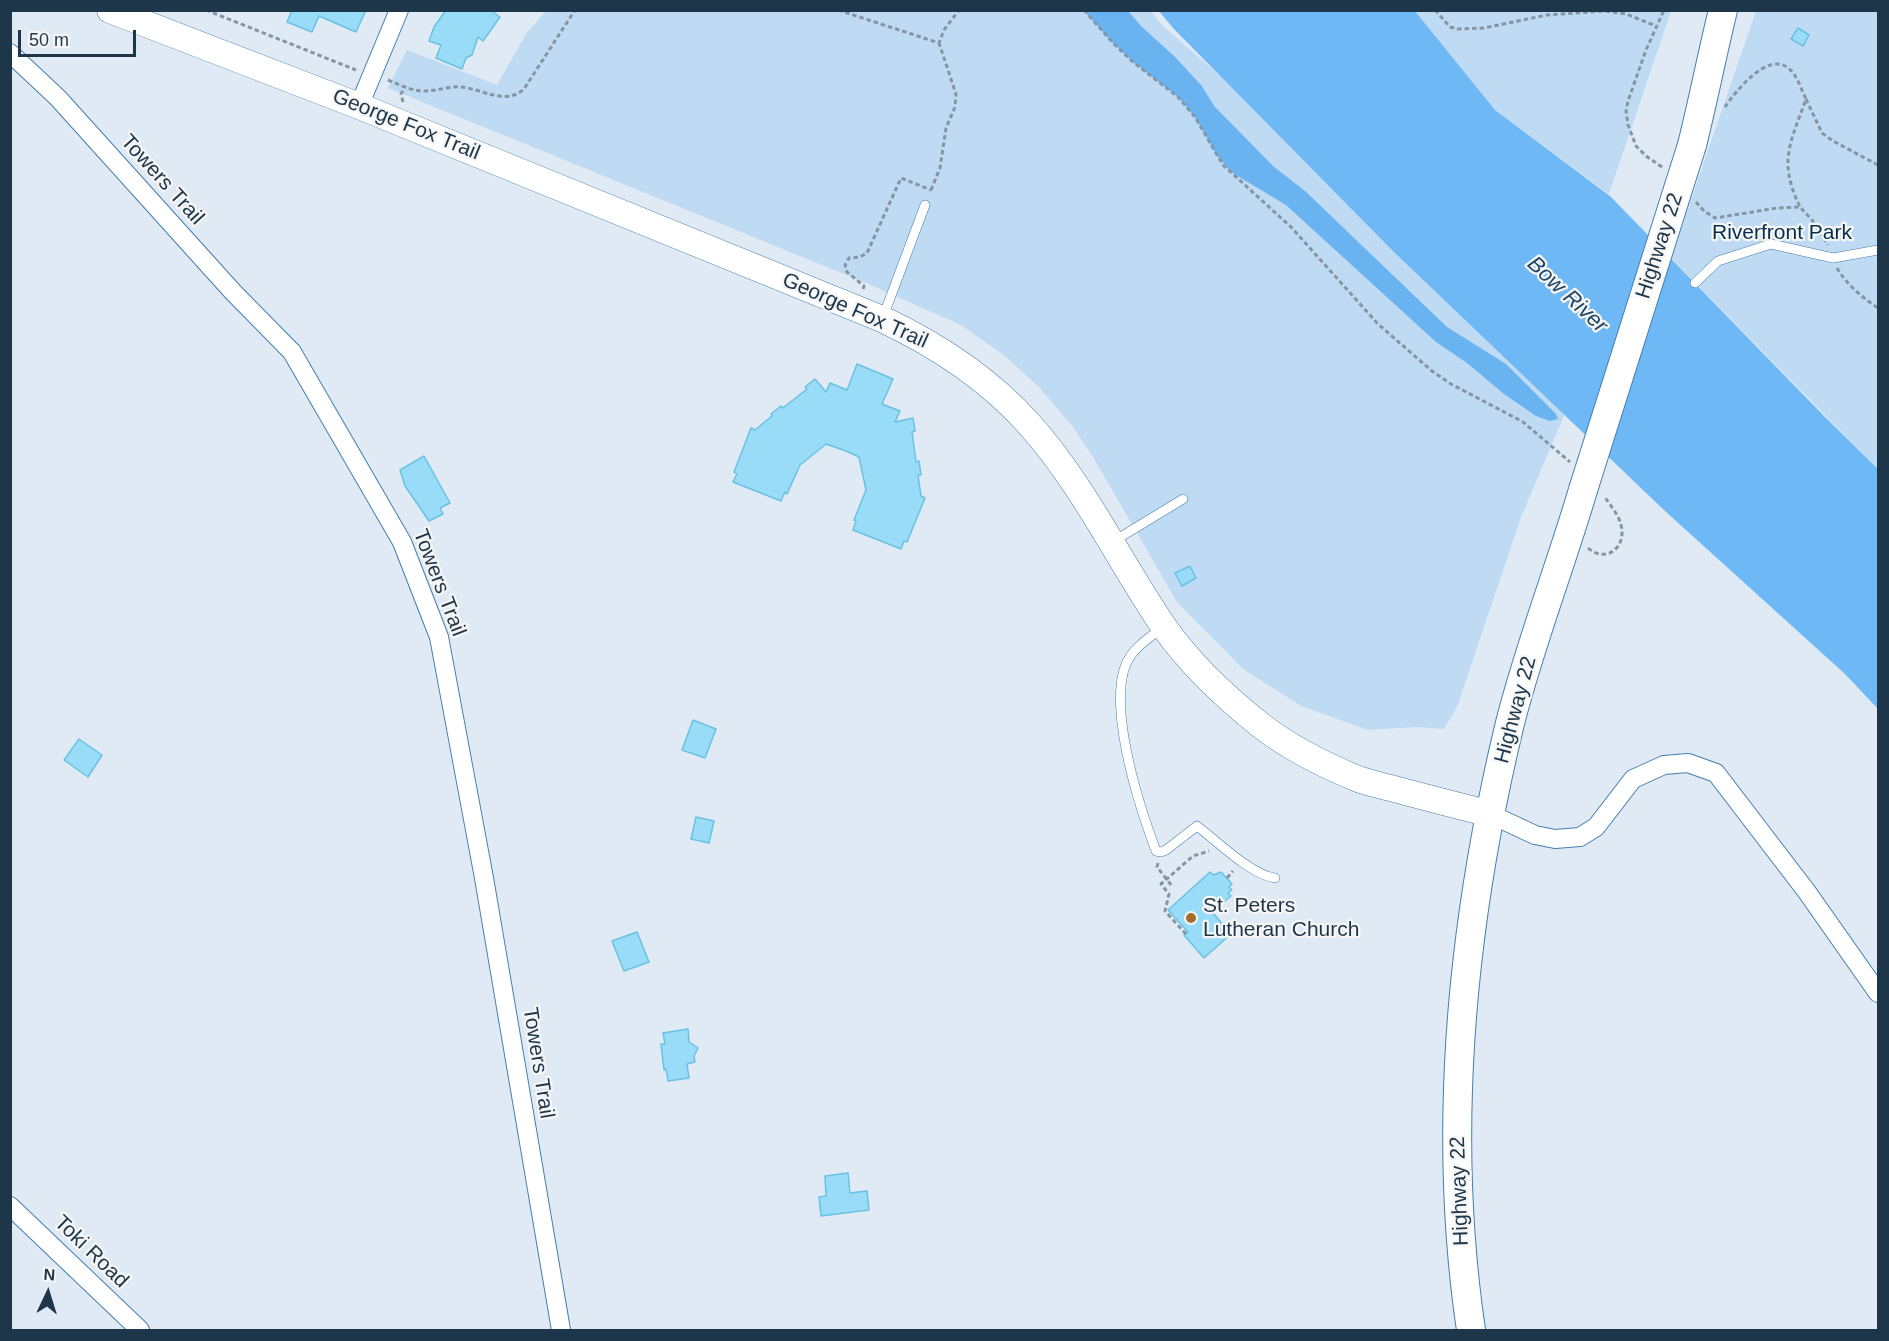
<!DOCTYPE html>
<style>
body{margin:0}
#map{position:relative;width:1889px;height:1341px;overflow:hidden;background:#dfeaf5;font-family:Helvetica,sans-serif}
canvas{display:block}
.frame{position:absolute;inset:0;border:12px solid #1d364a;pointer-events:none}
.north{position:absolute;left:18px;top:1263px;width:60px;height:60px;-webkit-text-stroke:4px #f6f6f6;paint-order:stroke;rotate:4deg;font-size:16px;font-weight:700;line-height:24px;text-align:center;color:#1d364a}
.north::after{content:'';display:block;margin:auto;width:21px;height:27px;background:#1d364a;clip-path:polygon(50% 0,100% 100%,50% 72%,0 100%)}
.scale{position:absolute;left:18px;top:30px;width:118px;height:27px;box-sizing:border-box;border:3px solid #1d364a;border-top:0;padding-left:8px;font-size:18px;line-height:21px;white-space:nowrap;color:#1d364a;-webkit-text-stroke:4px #f6f6f6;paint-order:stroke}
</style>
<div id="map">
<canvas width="1889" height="1341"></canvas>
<div class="frame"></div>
<div class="north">N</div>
<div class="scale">50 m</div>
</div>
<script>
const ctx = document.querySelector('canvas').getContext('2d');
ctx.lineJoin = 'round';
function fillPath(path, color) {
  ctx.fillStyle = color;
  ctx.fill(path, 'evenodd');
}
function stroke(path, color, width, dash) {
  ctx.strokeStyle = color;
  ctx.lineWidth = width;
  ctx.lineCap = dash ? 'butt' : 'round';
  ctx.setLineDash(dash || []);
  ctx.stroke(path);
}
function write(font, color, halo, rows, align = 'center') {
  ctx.font = font + ' Helvetica,sans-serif';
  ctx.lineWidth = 4.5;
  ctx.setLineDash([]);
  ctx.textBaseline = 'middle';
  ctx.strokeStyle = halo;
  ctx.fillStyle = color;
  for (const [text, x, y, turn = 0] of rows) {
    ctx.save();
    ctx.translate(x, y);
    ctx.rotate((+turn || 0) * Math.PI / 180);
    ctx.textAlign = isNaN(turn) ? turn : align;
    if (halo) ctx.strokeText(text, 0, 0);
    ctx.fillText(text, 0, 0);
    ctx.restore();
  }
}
fillPath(new Path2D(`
 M546 11H1151L1163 26 1349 188 1568 406 1521 517 1457 707 1444 729 1416 727 1368 730 1301 706 1243 669 1177 602 1093 457 1073 427 1039 387 1005 356 961 325 866 283 388 88 407 50 497 85 526 34Z
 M1415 11H1671L1609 194 1495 110Z
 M1756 11H1878V469L1671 258Z`), '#bfdaf3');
fillPath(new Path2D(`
 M1084 11H1128L1141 26 1175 57 1201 85 1215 107 1273 166 1305 191 1447 327 1506 364 1556 414 1558 419 1550 421 1536 416 1504 394 1467 363 1436 342 1286 205 1231 172 1218 157 1195 117 1178 97 1133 62 1112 42Z`), '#6ab3f1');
fillPath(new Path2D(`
 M1159 11H1415L1495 110 1610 196 1824 416 1878 469V709L1845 674 1665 511 1393 251 1173 28Z`), '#6fb8f6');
const building = new Path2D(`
 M292 10H366L356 32 319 16 312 32 287 22Z
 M446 10H490L500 17 483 41 478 37 472 55 466 58 462 69 436 58 441 45 429 41 434 27Z
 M1798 28 1809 35 1803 46 1791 39Z
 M857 364 893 379 882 404 900 411 895 422 913 418 915 431 912 432 916 462 919 461 921 475H918L921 496 925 498 907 542 904 541 901 549 853 530 856 521 854 520 866 490 859 457 846 451 826 444 800 465 787 494 785 492 781 501 733 482 737 474 734 472 751 428 755 430 772 416 771 414 781 406 783 408 807 389 805 387 815 379 826 392 830 383 847 390Z
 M424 456 450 503 440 508 443 514 429 521 405 486 400 470Z
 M1190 566 1196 578 1182 586 1175 573Z
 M693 720 716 729 705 758 682 750Z
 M79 739 102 755 88 777 64 760Z
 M696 817 714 821 709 843 691 839Z
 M1210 872 1213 875 1221 872 1232 884 1229 887 1232 890 1228 893 1231 896 1212 912 1231 934 1204 958 1184 935 1188 932 1168 910Z
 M637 932 649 962 624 971 612 941Z
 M688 1029 689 1042 698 1048 694 1056 695 1062 687 1064 689 1078 668 1081 666 1069 664 1070 661 1044H665L663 1033Z
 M848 1173 850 1193 867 1191 869 1210 821 1216 819 1197 826 1196 825 1176Z`);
fillPath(building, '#99dcf7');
stroke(building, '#6ac1e3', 1.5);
const lane = new Path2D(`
 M1695 283 1718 261 1771 244 1833 258 1878 250
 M883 317 925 205
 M1114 541 1183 499
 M1162 628C1151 636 1139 644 1131 655 1102 695 1140 808 1156 851L1161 852 1166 850 1197 826C1217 841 1251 875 1275 878`);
const street = new Path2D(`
 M10 53 58 98 233 292 292 352 402 542 439 637 484 878 561 1330
 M359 106 399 10
 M1490 814 1535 835 1555 839 1580 837 1596 827 1633 779 1664 765 1688 763 1716 773 1807 892 1878 993
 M10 1206 140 1330`);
const secondary = new Path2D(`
 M110 10 359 106 882 319C937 345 988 378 1029 424 1083 484 1119 561 1164 627 1190 664 1224 696 1259 724 1288 747 1324 765 1358 779 1372 784 1388 787 1402 791 1431 799 1460 806 1490 814`);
const primary = new Path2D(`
 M1692 145C1703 101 1712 55 1723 10
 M1471 1330C1441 1127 1462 922 1510 723 1530 644 1560 568 1583 490`);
stroke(lane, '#447eae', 10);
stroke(street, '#447eae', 20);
stroke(secondary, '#447eae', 27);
stroke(primary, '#447eae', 30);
stroke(new Path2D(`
 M206 10 356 70
 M838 10 939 43 944 30 959 10
 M1084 10 1112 42 1133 62 1178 97 1195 117 1223 165 1291 227 1378 324 1432 371 1451 384 1523 422 1570 462
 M1435 10 1450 27 1458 29 1484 28 1547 15 1604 11 1626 14 1656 26
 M388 80C400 85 412 91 424 91 437 91 449 86 461 87 483 89 505 106 524 89L575 10
 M1806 99 1822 133 1833 141 1878 165
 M403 102 401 94 405 87
 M1725 107C1735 92 1766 53 1787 67 1797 74 1801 89 1806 99 1790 144 1778 161 1800 207
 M1662 167 1646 156 1636 146 1628 125 1626 111 1628 101 1646 50 1664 10
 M931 190 940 168 946 128 955 107 956 94 939 43
 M1696 202 1704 211 1715 218 1777 208 1800 207 1812 220 1828 245
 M1837 268C1846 284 1863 298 1878 308
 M863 289 864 286 847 272 845 265 849 258 860 257 867 253 901 178 931 190
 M1588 548C1606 564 1627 547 1621 525 1619 515 1610 505 1604 496
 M1158 863 1157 867 1172 886
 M1227 878 1233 871
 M1186 934 1165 911 1169 894 1161 884 1193 856 1209 851`), '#8496a5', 3, [4.5, 3]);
stroke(lane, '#fff', 9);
stroke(street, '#fff', 18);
stroke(secondary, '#fff', 26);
stroke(primary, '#fff', 28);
const primaryBridge = new Path2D(`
 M1583 490 1692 145`);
stroke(primaryBridge, '#447eae', 30, []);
stroke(primaryBridge, '#fff', 28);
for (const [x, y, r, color] of [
 [1191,918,6,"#a66d2c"]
]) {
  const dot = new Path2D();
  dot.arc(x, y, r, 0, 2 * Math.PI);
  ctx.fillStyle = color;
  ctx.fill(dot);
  stroke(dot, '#f6f6f6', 2);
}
write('21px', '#1d364a', '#f6f6f6', [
 ["George Fox Trail",406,125,22],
 ["Towers Trail",162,180,48],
 ["Highway 22",1660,246,-72],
 ["George Fox Trail",855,311,24],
 ["Towers Trail",439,583,69],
 ["Highway 22",1516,710,-75],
 ["Towers Trail",538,1063,81],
 ["Highway 22",1460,1191,-92],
 ["Toki Road",91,1252,44]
]);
write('21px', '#042e4c', '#f6f6f6', [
 ["Riverfront Park",1782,233]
]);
write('21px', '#1d364a', '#f6f6f6', [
 ["St. Peters",1203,906],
 ["Lutheran Church",1203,930]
], 'left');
write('italic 22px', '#1e4565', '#f6f6f6', [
 ["Bow River",1567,295,43]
]);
</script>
